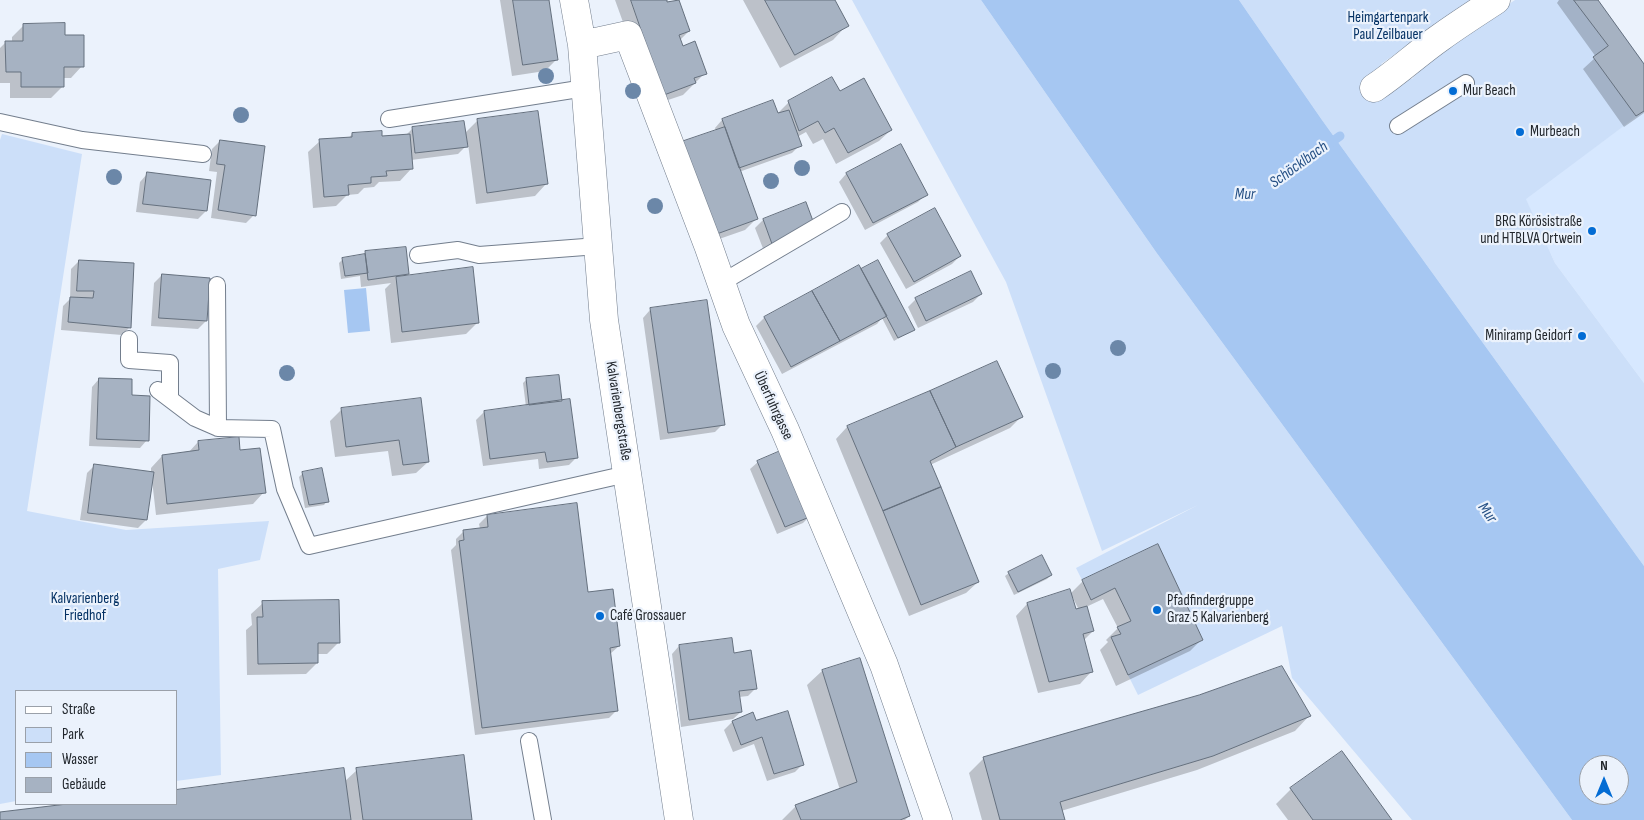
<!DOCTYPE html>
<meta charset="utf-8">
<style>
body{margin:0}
#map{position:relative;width:1644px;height:820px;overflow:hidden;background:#ebf2fc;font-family:"Sofia Sans Condensed",sans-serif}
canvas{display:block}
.legend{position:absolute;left:15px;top:690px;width:162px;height:115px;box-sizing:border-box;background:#ebf2fc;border:1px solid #9aa0a9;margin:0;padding:6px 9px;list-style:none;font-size:15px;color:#21262c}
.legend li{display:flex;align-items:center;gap:10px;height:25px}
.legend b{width:25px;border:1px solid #9aa0a9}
.north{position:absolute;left:1579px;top:755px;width:50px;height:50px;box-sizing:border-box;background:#ebf2fc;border:1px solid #9aa0a9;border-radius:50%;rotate:0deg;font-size:14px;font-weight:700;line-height:20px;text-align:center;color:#21262c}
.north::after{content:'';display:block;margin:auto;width:18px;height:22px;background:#036cd4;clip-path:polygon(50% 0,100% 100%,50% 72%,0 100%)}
</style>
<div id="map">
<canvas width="1644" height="820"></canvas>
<ul class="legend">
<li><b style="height:6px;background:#fff"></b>Straße</li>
<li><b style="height:14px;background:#ccdff9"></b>Park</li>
<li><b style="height:14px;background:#a6c7f2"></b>Wasser</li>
<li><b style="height:14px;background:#a6b2c2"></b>Gebäude</li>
</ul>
<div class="north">N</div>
</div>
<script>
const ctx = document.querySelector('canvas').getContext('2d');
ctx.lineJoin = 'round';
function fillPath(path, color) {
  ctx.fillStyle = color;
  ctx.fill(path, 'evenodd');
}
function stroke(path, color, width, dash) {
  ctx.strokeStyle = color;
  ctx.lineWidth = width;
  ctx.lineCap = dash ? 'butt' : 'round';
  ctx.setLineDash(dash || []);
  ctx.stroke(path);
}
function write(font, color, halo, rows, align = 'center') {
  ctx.font = font + ' "Sofia Sans Condensed",sans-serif';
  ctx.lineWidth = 4.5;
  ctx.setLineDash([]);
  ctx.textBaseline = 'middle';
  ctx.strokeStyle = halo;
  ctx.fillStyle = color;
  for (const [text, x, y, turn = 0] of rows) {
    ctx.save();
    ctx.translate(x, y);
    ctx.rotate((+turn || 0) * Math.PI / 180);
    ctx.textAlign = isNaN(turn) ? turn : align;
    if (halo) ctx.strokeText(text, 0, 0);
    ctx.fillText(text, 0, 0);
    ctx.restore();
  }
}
fillPath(new Path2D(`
 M1644 111V383L1555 263 1525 198Z`), '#d7e8ff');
fillPath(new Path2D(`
 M852 0H981L1156 252 1572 820H1412L1292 678 1282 626 1138 695 1128 675 1203 640 1157 545 1082 580 1076 568 1198 505 1102 551 1006 282Z
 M1239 0H1473L1381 64 1412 79 1430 59 1447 45 1515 0H1598L1644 63V111L1526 199 1555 263 1644 383V566L1322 120Z
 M2 134 82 154 27 511 126 530 269 521 260 560 218 569 221 775 176 781V691H16V801L0 804V140Z`), '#ccdff9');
fillPath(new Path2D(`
 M981 0H1239L1322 120 1644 566V820H1572L1156 252ZM1589 765H1619V795H1589Z
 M366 288 370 331 348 333 344 290Z`), '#a6c7f2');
fillPath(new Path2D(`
 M500 0H548L557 59 545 71 512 76Z
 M615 0H665L667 4 677 0 689 31 680 40 682 47 705 73 683 95 653 105Z
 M743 0H834L847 25 833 40 780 68Z
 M1559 0H1596L1644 66V113L1624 127 1583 69 1596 57 1557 3Z
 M24 25 64 36 82 66 71 78H63V86L51 98H10V83H0V48L6 42H12V37Z
 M839 93 891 130 879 141 836 164 823 139 813 144 806 132 797 137 800 145 792 153 739 172 756 219 745 230 702 245 716 131 715 128 722 120 773 102 777 114 789 102Z
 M478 120 546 184 535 196 476 204 468 144 458 154 411 160V169L400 181 379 182 374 187 364 188 358 194 347 195 336 206 313 208 308 152 320 141 348 139 352 134 381 137 406 135 412 129 465 133Z
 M220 141 254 215 246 223 211 218 217 172 209 171 212 149Z
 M901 146 926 194 918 202 865 230 839 182 846 174Z
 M147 174 206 211 198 219 136 212 140 182Z
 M763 220H812L764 251 755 228Z
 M888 235 960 256 952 264 906 289 880 243Z
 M366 253 408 274 404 277 478 322 466 334 391 343 385 289 391 283 361 287 360 276 341 279 339 263 343 259 362 256Z
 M79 261 130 327 122 335 61 330 63 306 70 299 71 269Z
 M859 267 914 329 894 341 882 318 877 324 782 374 756 326 764 318Z
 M162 275 208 279 206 321 198 329 151 326 154 283Z
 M981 294 973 302 918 328 908 307 916 299Z
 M650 310 723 424 715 432 660 440 643 318Z
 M996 362 1021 417 1010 428 930 465 978 582 966 593 909 616 836 439 847 427Z
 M99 379 130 397 147 440 140 448 89 446 92 387Z
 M527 379 561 402 577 457 569 465 539 469 538 459 483 466 476 420 484 412 526 407 523 383Z
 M420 399 428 462 416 473 392 476 388 451 335 457 330 421 341 410Z
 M198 442 239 452 264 492 253 504 156 515 152 480 146 520 138 528 80 520 87 473 95 465 151 473V468L162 456 188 453Z
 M758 462 811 515 803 523 777 534 750 469Z
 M303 473 327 501 324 505 305 508 299 477Z
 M487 516 587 593 619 646 610 654 617 710 609 718 475 735 451 550 456 545V539L464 531 480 529 479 524Z
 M1157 546 1201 640 1190 651 1116 686 1100 650 1108 642 1106 640 1118 628 1103 599 1086 607 1093 631 1084 640 1091 672 1080 684 1038 693 1016 616 1027 604 1070 590 1071 593 1083 581ZM1073 598 1079 610 1076 611 1072 599Z
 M1009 573 1051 575 1047 579 1014 595 1005 576Z
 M263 603 339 642 327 654H317V663L306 674 247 675 246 630 252 625 251 614Z
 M679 646 756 688 748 696 739 697 741 712 733 719 681 727 672 654Z
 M822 671 909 816 905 820H782L796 806 840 790 807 685Z
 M753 714 756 722 803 764 795 772 767 781 754 744 733 752 724 730 732 722Z
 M1309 716 1295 731 1197 770 1061 811 1064 820H982L969 773 984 758Z
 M357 770 471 820H0V814L77 804H176L344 782Z
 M1291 789 1390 820H1288L1276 804Z`), '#0003');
stroke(new Path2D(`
 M1326 146 1340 136`), '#a6c7f2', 9);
const building = new Path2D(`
 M513 0H549L558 60 523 65Z
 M631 0H667V2L679 0 690 31 679 35 683 46 695 41 707 74 694 78 696 83 664 95Z
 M765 0H835L849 26 795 55Z
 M1574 0H1598L1644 64V111L1636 116 1593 57 1608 46Z
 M65 23V35H84V67H64V87H21V72H6L5 41H23V24Z
 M832 77 840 91 864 78 892 130 848 153 834 128 825 133 818 121 799 131 788 101Z
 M773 100 778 113 789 110 802 146 739 168 722 119Z
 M538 111 548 184 487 193 477 119Z
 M464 121 468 147 415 153 412 127Z
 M725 127 758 219 714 235 681 142Z
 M382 131V136L410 134 413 169 386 171 387 176 371 177V183L348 185 349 195 324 197 319 139 352 137V133Z
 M220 140 265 146 256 216 218 210 225 165 217 164Z
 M901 144 928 195 873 223 846 173Z
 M147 172 211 180 207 211 143 204Z
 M806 202 813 221 772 244 763 219Z
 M935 208 961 256 914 282 887 234Z
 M406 247 409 274 368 280 365 251Z
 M365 254 368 273 345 276 342 258Z
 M79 260 134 263 131 328 68 322 70 297 93 298 94 291H77Z
 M878 260 915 330 898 338 861 269Z
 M859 265 887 316 840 341 812 291Z
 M473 267 479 323 402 332 396 277Z
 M971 271 982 294 926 321 915 298Z
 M162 274 210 278 207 321 159 318Z
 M812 291 840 341 791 367 764 317Z
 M707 300 725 425 668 433 650 308Z
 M997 361 1023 417 956 447 930 391Z
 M559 375 562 401 529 405 526 378Z
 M99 378 132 379V395L150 396 149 441 97 439Z
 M930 391 956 447 930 461 941 487 883 511 847 426Z
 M421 398 429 462 403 465 399 440 346 447 341 408Z
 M570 399 578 458 547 462 545 452 490 459 484 411Z
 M239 437 240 450 260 448 266 493 167 504 162 455 199 450 198 441Z
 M785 449 812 516 785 527 757 461Z
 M94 464 154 472 147 520 88 513Z
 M322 468 329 502 309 505 302 472Z
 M941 487 979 582 921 605 883 511Z
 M577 503 588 592 613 589 620 646 610 648 618 711 482 728 459 541 464 540 463 530 488 527 487 515Z
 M1158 544 1203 640 1128 675 1111 637 1121 634 1117 627 1131 621 1115 588 1091 600 1082 580Z
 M1042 555 1052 575 1018 592 1008 572Z
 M1070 589 1076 609 1087 606 1094 631 1083 634 1093 672 1049 682 1027 603Z
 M339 600 340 643H318V663L258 664 257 617H263L262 601Z
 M732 638 734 653 751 650 757 689 739 691 742 712 689 720 679 645Z
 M860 658 910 816 900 820H801L795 805 857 782 822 670Z
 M1282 666 1311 716 1213 756 1060 802 1065 820H1000L983 757 1199 695Z
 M788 711 804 765 774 774 762 737 741 745 732 721 753 712 756 720Z
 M1342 751 1392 820H1313L1290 788Z
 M464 755 472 820H363L356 768Z
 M344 768 351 820H0V812L67 804H176V790Z`);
fillPath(building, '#a6b2c2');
stroke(building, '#65707e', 1);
const lane = new Path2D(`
 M389 119 585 88
 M0 122 82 140 203 154
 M1398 126 1466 83
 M418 255 458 250 479 255 598 246
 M721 283 842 212
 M217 285 218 428
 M129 339V360L170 363V399
 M158 390 195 418 218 428 272 429 285 489 309 546 627 474
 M529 741 543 820`);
const street = new Path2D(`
 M574 0 582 45 604 320 679 820
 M582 45 628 35 708 245 736 325 785 430 884 665 938 820
 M1374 88C1398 72 1418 53 1441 37 1459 24 1478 12 1496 0`);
stroke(lane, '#737e8d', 18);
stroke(street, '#737e8d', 29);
stroke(lane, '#fff', 16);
stroke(street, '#fff', 28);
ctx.fillStyle = '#6b87a8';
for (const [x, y] of [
 [546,76],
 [633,91],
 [241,115],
 [802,168],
 [114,177],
 [771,181],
 [655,206],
 [1118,348],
 [1053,371],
 [287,373]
]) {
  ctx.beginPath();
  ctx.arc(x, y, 8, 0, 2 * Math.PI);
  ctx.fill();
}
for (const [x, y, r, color] of [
 [1453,91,5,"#036cd4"],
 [1520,132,5,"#036cd4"],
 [1592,231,5,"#036cd4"],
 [1582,336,5,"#036cd4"],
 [1157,610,5,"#036cd4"],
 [600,616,5,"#036cd4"]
]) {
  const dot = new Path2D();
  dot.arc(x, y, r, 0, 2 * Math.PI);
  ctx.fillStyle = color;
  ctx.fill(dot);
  stroke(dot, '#ebf2fc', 2);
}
write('15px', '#033063', '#ebf2fc', [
 ["Heimgartenpark",1388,18],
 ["Paul Zeilbauer",1388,35],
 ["Kalvarienberg",85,599],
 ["Friedhof",85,616]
]);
write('15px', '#21262c', '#ebf2fc', [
 ["Mur Beach",1463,91],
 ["Murbeach",1530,132],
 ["BRG Körösistraße",1582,222,"right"],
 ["und HTBLVA Ortwein",1582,239,"right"],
 ["Miniramp Geidorf",1572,336,"right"],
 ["Pfadfindergruppe",1167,601],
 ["Graz 5 Kalvarienberg",1167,618],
 ["Café Grossauer",610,616]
], 'left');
write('15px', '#21262c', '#ebf2fc', [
 ["Überfuhrgasse",773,406,65],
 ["Kalvarienbergstraße",618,411,81]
]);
write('italic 16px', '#244f84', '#ebf2fc', [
 ["Schöcklbach",1299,165,-36],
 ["Mur",1245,195],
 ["Mur",1487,513,54]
]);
</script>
